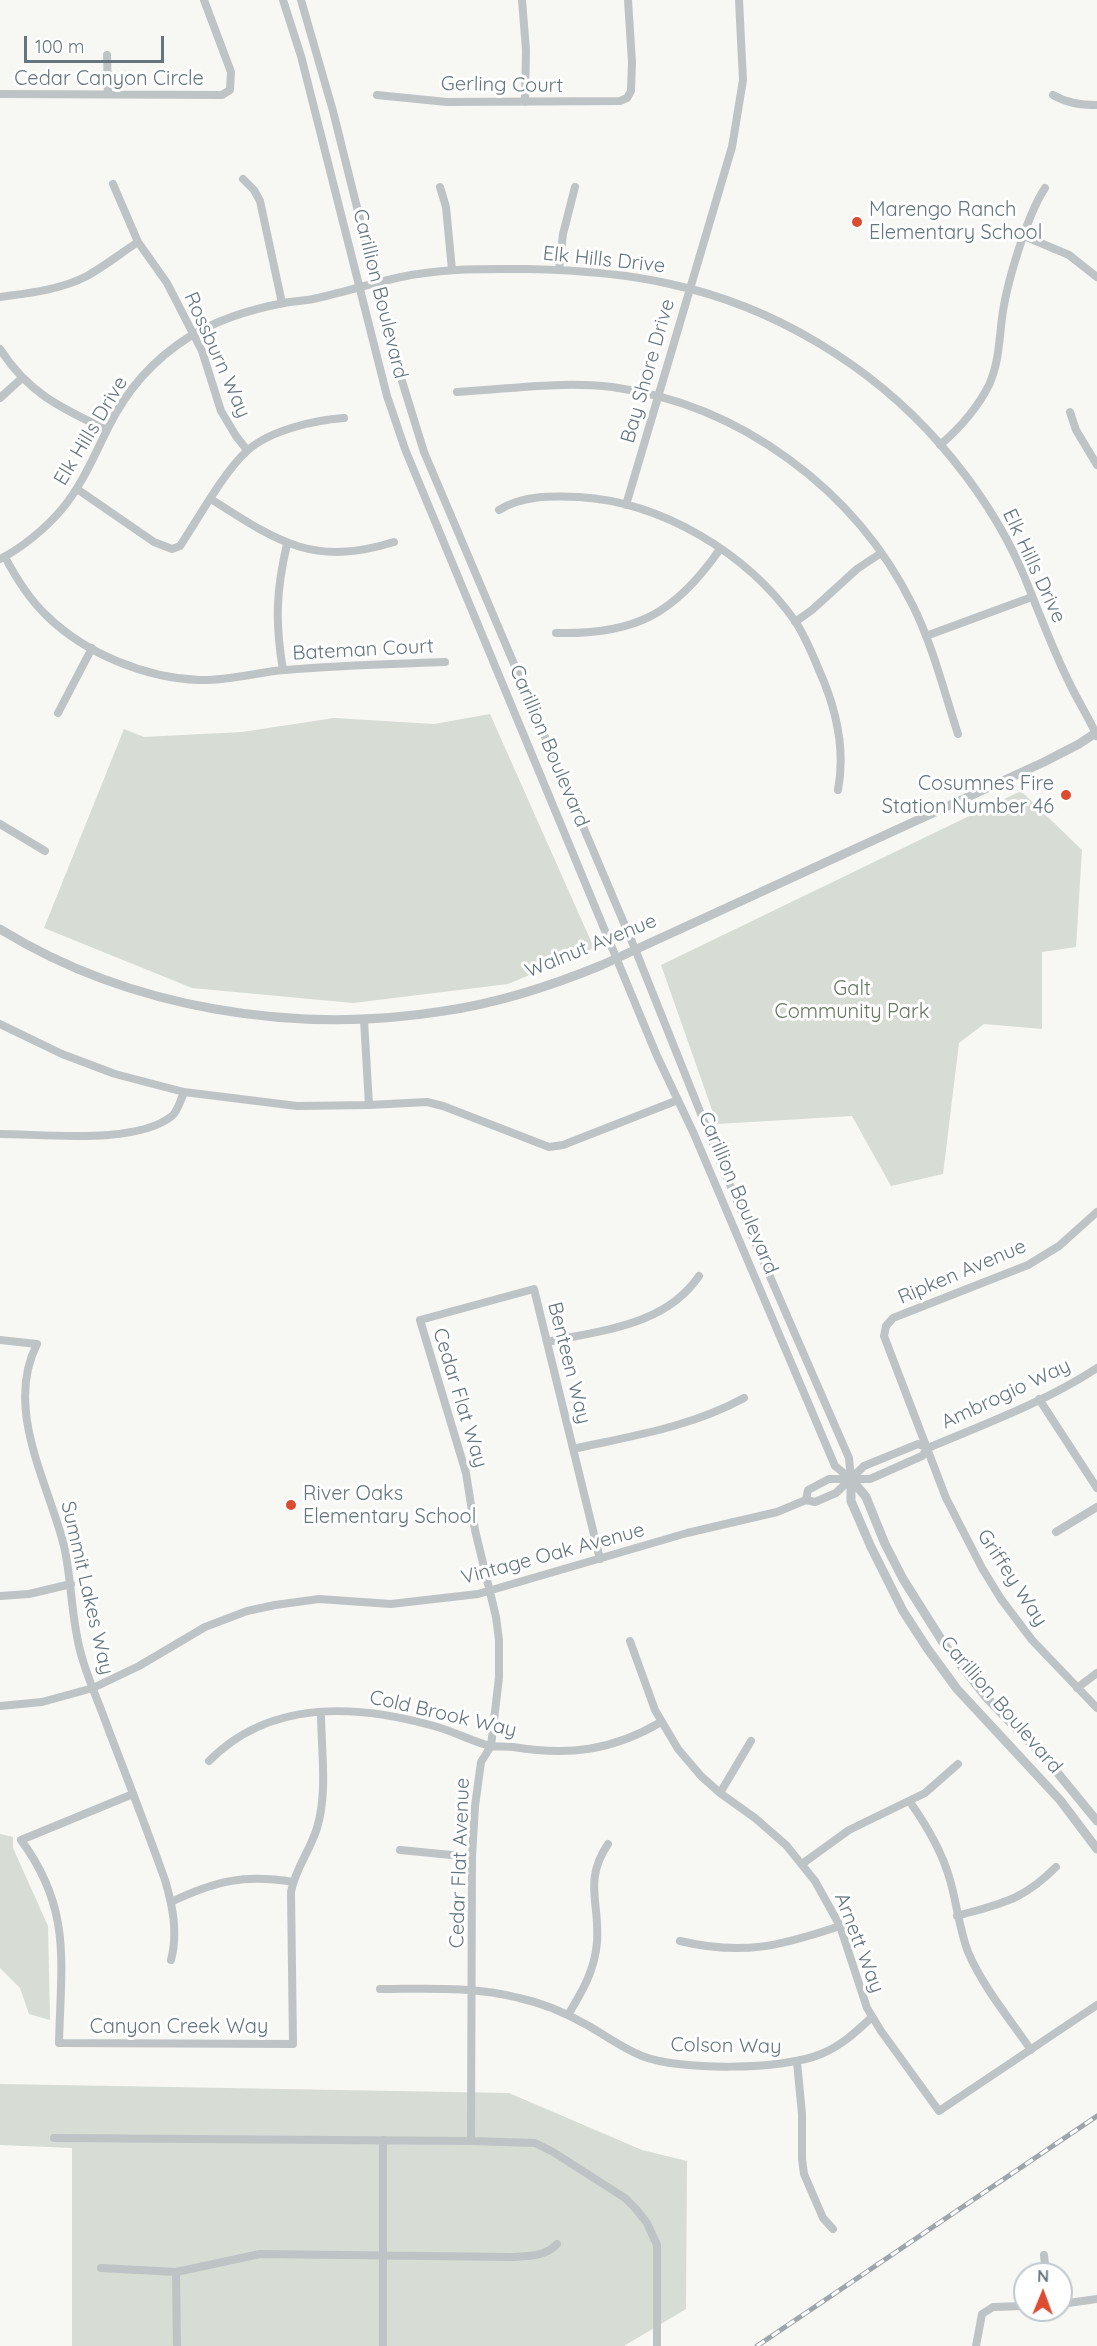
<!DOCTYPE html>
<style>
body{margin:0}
#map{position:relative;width:1097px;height:2346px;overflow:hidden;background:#f7f7f4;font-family:Quicksand,sans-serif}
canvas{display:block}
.north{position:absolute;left:1013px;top:2262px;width:60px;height:60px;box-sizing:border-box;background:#fff;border:2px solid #c1c8cb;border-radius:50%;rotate:1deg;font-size:16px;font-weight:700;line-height:24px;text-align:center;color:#64757e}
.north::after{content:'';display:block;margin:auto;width:21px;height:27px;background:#db4c31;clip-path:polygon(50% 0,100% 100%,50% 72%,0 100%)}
.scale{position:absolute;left:24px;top:36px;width:140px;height:27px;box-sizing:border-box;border:3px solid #64757e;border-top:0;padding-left:8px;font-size:18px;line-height:21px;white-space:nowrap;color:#64757e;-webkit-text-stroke:4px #fff;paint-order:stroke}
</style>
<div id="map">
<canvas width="1097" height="2346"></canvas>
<div class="north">N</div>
<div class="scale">100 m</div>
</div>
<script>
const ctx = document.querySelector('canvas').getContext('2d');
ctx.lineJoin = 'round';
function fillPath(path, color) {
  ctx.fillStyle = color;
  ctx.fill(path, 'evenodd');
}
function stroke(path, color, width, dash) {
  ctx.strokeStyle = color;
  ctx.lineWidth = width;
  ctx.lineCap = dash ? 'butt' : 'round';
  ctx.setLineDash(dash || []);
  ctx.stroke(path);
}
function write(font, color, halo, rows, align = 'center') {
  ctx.font = font + ' Quicksand,sans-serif';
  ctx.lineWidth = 6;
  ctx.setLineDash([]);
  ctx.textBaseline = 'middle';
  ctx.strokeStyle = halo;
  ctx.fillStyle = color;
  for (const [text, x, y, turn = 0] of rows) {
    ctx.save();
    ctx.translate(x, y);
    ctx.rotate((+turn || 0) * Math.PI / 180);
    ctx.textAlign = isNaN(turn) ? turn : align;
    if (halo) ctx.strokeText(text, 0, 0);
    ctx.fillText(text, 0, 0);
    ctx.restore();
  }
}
fillPath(new Path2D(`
 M490 714 594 948 508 984 353 1003 192 988 44 928 124 729 144 737 242 732 334 718 434 724Z
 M1021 791 1082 850 1076 947 1042 952V1029L984 1024 959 1043 943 1174 891 1186 852 1116 717 1124 661 965Z
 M0 1834 13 1837V1848L48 1926 50 2020 29 2014 20 1988 0 1968Z
 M0 2084 509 2093 642 2150 687 2161 686 2309 624 2346H72V2148L0 2145Z`), '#d7dcd4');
stroke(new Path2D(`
 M283 0 301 56 387 396 405 449 657 1056 694 1134 835 1466 851 1479
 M301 0 333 111 393 352 424 452 635 949 721 1164 849 1458 851 1479
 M522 0 526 50 525 102
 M107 55 108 94
 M0 94 222 95 230 90 231 72 204 0
 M377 95 447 102 620 101 627 98 631 91 632 62 628 0
 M1053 95C1067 103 1080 105 1097 105
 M243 179 254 190 260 201 282 303
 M113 184 138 242 167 283 202 351 221 411 236 436 247 450
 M440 187 446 207 452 270
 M1024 236 1069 255 1097 277
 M559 270 563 234 575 187
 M0 297C29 293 60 290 87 276 105 266 121 253 138 242
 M0 349C28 393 61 408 107 430
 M457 392C508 389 561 381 612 387 740 404 856 490 913 606 933 646 944 692 958 734
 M0 398 21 379
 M1070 412 1076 430 1097 465
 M940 445C961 427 977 409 989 385 999 363 999 341 1002 318 1006 285 1027 215 1045 188
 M77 489 154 542 172 549 180 546C198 519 225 470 248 450 271 430 315 420 344 418
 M211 499C278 542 313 567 394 542
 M626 505 732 147 743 80 739 0
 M499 510C523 495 551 496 579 497 662 502 747 553 795 621 805 636 812 653 819 670 836 708 846 748 838 790
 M5 557C16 578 29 599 47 616 86 654 146 678 199 680 229 681 257 672 285 670 338 665 392 664 445 662
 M0 559C22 548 46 528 62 509 82 485 94 456 108 428 126 391 154 359 189 337 217 320 252 309 284 303 293 301 303 301 313 299 348 292 382 279 418 274 454 268 490 269 527 269 575 270 623 273 670 284 773 306 871 365 940 444 973 482 1002 525 1022 571 1037 607 1050 643 1067 678 1076 698 1088 716 1097 736
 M795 622 812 610 857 569 881 553
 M556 633C635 635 675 614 720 549
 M926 636 1032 597
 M283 670C275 623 276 591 287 544
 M58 713 92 648
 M0 824 45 851
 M0 1024 62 1054 115 1074 184 1092 297 1106 369 1105 364 1020
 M369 1105 427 1102 443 1106 549 1147 563 1145 678 1100
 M0 1134C45 1134 136 1145 172 1116 178 1111 181 1099 184 1092
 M1097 1212 1059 1246 1028 1265 893 1318 886 1326 884 1336 946 1498 982 1568 1001 1599 1032 1640 1097 1708
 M0 1340 37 1344C4 1409 48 1482 64 1546 72 1581 71 1619 81 1654 88 1680 100 1705 109 1731 128 1780 147 1830 165 1880 173 1907 178 1933 171 1960
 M547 1342C602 1330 665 1326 699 1276
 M1039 1399 1097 1488
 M573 1449C632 1436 691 1427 744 1398
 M806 1500 808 1490 829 1479H870L922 1456 928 1448C985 1424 1045 1402 1097 1368
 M1056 1532 1097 1507
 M0 1596 29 1594 71 1584
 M630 1641 655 1710 678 1749 701 1776 720 1793 755 1818 786 1845 815 1881 840 1926 867 2008 881 2031 939 2111 1097 2005
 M1077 1688 1097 1673
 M0 1706 42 1702 93 1688 139 1666 205 1627 247 1611 275 1605 319 1599 391 1604 478 1594 687 1533 777 1512 806 1500 815 1502 836 1493 864 1466 918 1444 928 1448
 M209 1761C270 1699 356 1704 434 1726 453 1731 471 1741 490 1746 497 1747 505 1746 513 1747 568 1756 612 1751 661 1722
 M720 1793 751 1741
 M133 1794 21 1840C72 1909 61 1962 59 2043L293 2044 291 1892C295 1869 310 1851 317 1828 328 1792 321 1749 321 1712
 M910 1802C927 1826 942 1851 950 1880 957 1904 959 1928 968 1952 983 1987 1009 2018 1031 2050
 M400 1850 472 1857
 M802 1864 849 1830 925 1793 958 1764
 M171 1902C215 1881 244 1874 293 1882
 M957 1916C1002 1903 1022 1901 1056 1867
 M680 1941C743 1956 780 1946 840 1926
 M380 1989C427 1989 473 1986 519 1998 543 2003 566 2013 587 2025 605 2035 622 2048 642 2056 679 2071 784 2070 821 2054 841 2046 856 2032 872 2017
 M568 2015C582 1992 595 1970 597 1942 600 1903 583 1881 608 1844
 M797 2062 802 2114V2159L804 2174 823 2218 833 2229
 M54 2138 471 2141 535 2143 553 2152 625 2198 636 2209 647 2223 657 2245V2346
 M383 2140V2346
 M471 2141 472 1857 475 1806 481 1762 491 1746 499 1677V1640L496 1617 475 1530 466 1473 420 1320 534 1289 600 1559
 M1044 2255 1046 2274
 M101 2268 176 2272 260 2254 511 2257C528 2256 545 2257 557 2244
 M176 2272 177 2346
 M1061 2304 1097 2299
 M976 2346 982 2314 993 2307 1025 2306`), '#bec3c6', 8);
stroke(new Path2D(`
 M0 929C130 1009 295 1035 444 1011 499 1003 551 986 602 965L1044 762 1079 744 1097 732
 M851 1479V1501L871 1547 903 1611 927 1648 957 1689 1060 1800 1097 1849
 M851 1479 866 1497 885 1544 903 1579 944 1644 986 1697 1047 1760 1097 1821`), '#bec3c6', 9);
const rail = new Path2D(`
 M757 2346 1097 2116`);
stroke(rail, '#9ea6ab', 5);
stroke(rail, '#fff', 3, [9]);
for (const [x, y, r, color] of [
 [857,222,6,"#db4c31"],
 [1066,795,6,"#db4c31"],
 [291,1505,6,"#db4c31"]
]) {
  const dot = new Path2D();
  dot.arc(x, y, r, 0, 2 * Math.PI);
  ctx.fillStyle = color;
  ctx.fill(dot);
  stroke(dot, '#fff', 2);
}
write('20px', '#64757e', '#fff', [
 ["Cedar Canyon Circle",109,79],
 ["Gerling Court",502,85,1],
 ["Elk Hills Drive",604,260,6],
 ["Carillion Boulevard",380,294,76],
 ["Rossburn Way",217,355,66],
 ["Bay Shore Drive",648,371,-74],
 ["Elk Hills Drive",91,431,-59],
 ["Elk Hills Drive",1034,566,65],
 ["Bateman Court",363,650,-3],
 ["Carillion Boulevard",549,746,67],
 ["Walnut Avenue",591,946,-22],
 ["Carillion Boulevard",738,1193,67],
 ["Ripken Avenue",962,1272,-23],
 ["Benteen Way",569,1363,76],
 ["Ambrogio Way",1006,1394,-25],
 ["Cedar Flat Way",460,1398,73],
 ["Vintage Oak Avenue",553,1554,-15],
 ["Griffey Way",1012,1578,57],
 ["Summit Lakes Way",87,1588,77],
 ["Carillion Boulevard",1001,1705,49],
 ["Cold Brook Way",443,1714,13],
 ["Cedar Flat Avenue",460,1863,-88],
 ["Arnett Way",859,1943,69],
 ["Canyon Creek Way",179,2027],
 ["Colson Way",726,2046,1]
]);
write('20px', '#64757e', '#fff', [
 ["Marengo Ranch",869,210],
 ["Elementary School",869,233],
 ["Cosumnes Fire",1054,784,"right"],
 ["Station Number 46",1054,807,"right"],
 ["River Oaks",303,1494],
 ["Elementary School",303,1517]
], 'left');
write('20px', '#677762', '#fff', [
 ["Galt",852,989],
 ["Community Park",852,1012]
]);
</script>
